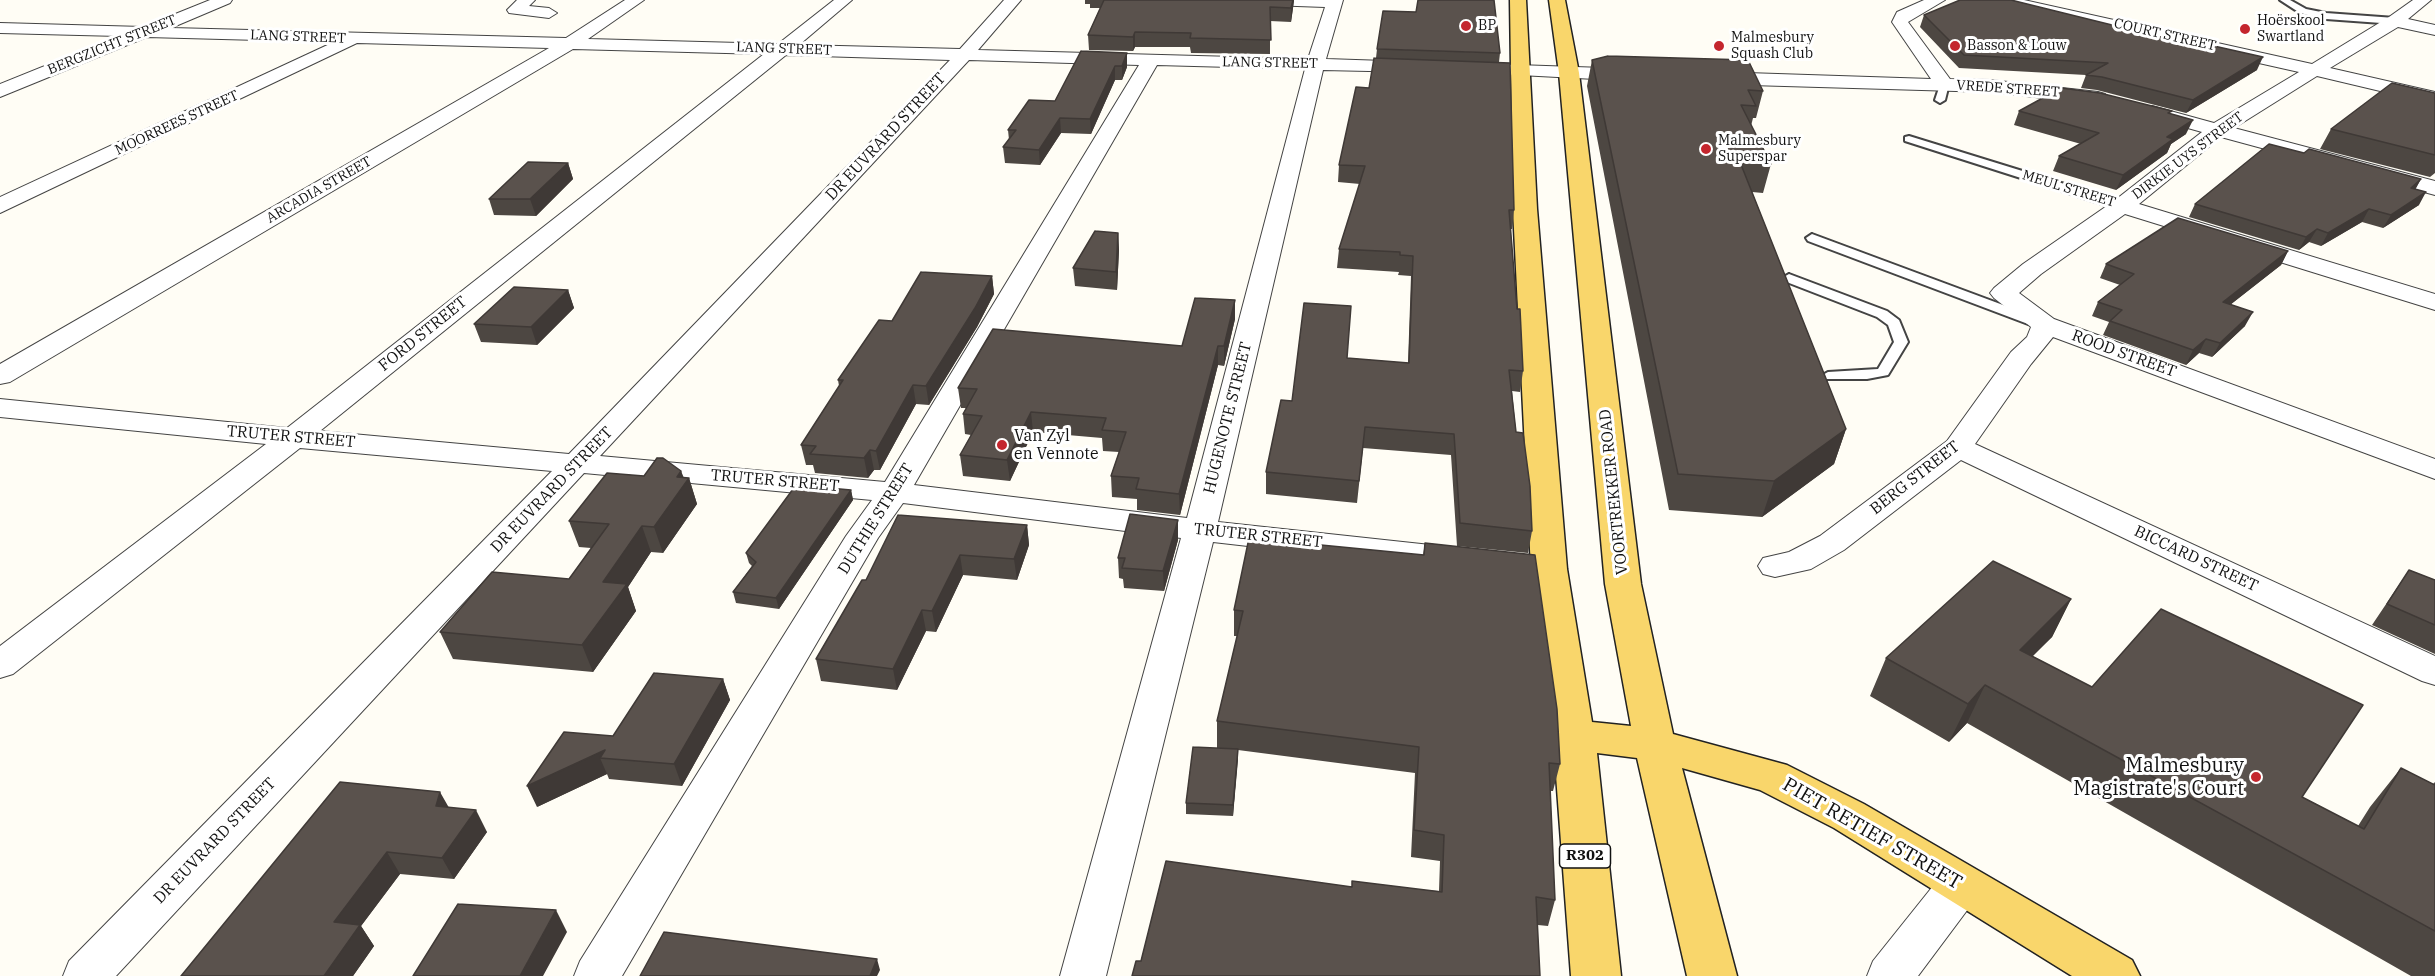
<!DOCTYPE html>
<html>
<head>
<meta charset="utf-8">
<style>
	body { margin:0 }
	canvas { display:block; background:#fffdf5 }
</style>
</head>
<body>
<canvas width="2435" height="976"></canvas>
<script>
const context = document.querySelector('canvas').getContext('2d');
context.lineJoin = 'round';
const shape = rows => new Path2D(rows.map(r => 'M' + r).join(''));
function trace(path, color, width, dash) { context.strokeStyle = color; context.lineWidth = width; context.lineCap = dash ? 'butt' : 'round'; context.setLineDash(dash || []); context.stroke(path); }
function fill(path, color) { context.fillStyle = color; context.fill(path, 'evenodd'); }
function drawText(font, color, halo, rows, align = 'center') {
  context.font = font + ' "IBM Plex Serif",serif'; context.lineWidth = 6; context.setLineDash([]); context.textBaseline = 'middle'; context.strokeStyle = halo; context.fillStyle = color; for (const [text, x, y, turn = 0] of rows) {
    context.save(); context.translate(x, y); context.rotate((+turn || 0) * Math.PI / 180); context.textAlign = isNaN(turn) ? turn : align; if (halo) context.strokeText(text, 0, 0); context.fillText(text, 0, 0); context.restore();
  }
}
const lane = shape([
	[2280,0,2290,0,2306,9,2326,13,2395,18,2399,21,2395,24,2326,19,2300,13,2280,0],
	[1941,82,1949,84,1945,100,1940,103,1935,100,1941,82],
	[1909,136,2126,203,2128,206,2126,209,2118,209,1905,141,1905,137,1909,136],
	[1812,234,2038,318,2040,321,2038,324,2028,324,1808,241,1806,238,1812,234],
	[1789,274,1887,311,1899,320,1908,342,1888,375,1867,379,1823,379,1821,376,1828,372,1878,369,1894,342,1888,325,1877,317,1784,281,1782,278,1789,274]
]);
const street = shape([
	[210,0,232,0,230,3,171,28,566,38,625,0,644,0,588,39,778,44,834,0,852,0,799,45,960,49,1004,0,1021,0,978,50,1308,59,1325,7,1269,5,1261,0,1343,0,1326,59,1415,62,1421,63,1424,67,1421,71,1415,72,1323,70,1218,522,1449,547,1461,550,1466,558,1461,566,1449,569,1213,542,1106,976,1060,976,1181,538,903,503,878,538,622,976,574,976,580,961,846,536,872,500,584,473,116,976,63,976,69,961,552,471,300,448,13,674,0,678,0,646,266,444,0,417,0,399,287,428,764,54,573,49,10,382,0,384,0,364,549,48,357,43,0,213,0,197,334,42,147,37,0,97,0,84,119,36,0,33,0,23,143,27,210,0],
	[786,55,950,60,569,454,320,431,786,55],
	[969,60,1139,65,885,482,600,456,969,60],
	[1157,65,1305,69,1187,518,914,485,1157,65],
	[517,0,535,0,529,6,549,8,557,13,549,18,509,13,507,10,517,0],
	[1924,0,1945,0,1908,22,1950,79,1990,80,2098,92,2105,94,2108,98,2105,102,2098,104,1990,92,1716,84,1709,82,1707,78,1709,74,1716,72,1931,79,1892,22,1897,12,1924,0],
	[1992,0,2024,0,2312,64,2389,17,2413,0,2431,0,2408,19,2435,25,2435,35,2398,27,2330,68,2435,92,2435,104,2317,76,2234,128,2435,181,2435,195,2221,137,2139,204,2435,294,2435,310,2125,214,2041,274,2019,293,2054,319,2435,459,2435,479,2053,337,2031,364,1975,444,2435,656,2435,685,2422,681,1961,460,1844,550,1811,569,1775,577,1763,574,1758,566,1763,558,1789,552,1820,536,1947,441,2011,352,2027,337,2031,327,1994,298,1990,293,1994,288,2023,264,2114,201,2202,132,2145,116,2142,112,2145,108,2152,106,2214,123,2299,72,2000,5,1992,0],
	[1488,64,1633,69,1640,71,1642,75,1640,79,1633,81,1482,73,1479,69,1482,65,1488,64],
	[1961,866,1977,871,1983,884,1977,897,1918,976,1867,976,1873,961,1945,871,1961,866]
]);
const primary = shape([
	[1510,0,1526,0,1537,209,1567,569,1592,722,1631,726,1605,584,1559,73,1549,0,1565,0,1579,73,1641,584,1673,734,1787,765,1864,804,2132,960,2140,976,2072,976,1834,828,1760,790,1682,768,1737,976,1687,976,1637,758,1597,753,1621,976,1571,976,1553,735,1531,569,1513,209,1510,0]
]);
const wall = shape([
	[1070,0,1294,0,1293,8,1291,22,1270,21,1270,54,1191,53,1190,47,1135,47,1133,51,1089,50,1088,35,1100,8,1090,8,1090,4,1085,4,1085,0],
	[1924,15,2257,70,2186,113,2097,90,2081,88,2086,75,1959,68,1920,27],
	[1377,49,1500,53,1499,62,1514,210,1512,229,1510,229,1517,309,1523,371,1520,392,1512,391,1516,432,1532,531,1528,553,1457,546,1451,455,1363,448,1357,503,1266,494,1266,472,1292,401,1347,358,1408,363,1411,276,1398,275,1399,272,1337,268,1339,249,1360,184,1338,182,1339,165,1369,88,1376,58],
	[1081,51,1127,67,1122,80,1115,80,1091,134,1061,133,1040,165,1005,163,1003,147,1009,140,1008,130,1055,101],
	[1592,60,1763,91,1756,118,1753,118,1751,126,1771,164,1763,193,1752,192,1846,429,1834,464,1762,517,1669,510,1587,86],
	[2435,93,2435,173,2430,177,2320,149,2331,129],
	[2019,111,2171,114,2186,134,2171,144,2167,153,2116,190,2053,171,2059,156,2081,144,2014,125],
	[2304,153,2421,179,2415,189,2419,205,2383,228,2362,222,2321,246,2309,242,2299,250,2189,217,2195,204],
	[568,163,573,179,536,216,494,215,489,199],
	[1118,233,1119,250,1117,290,1075,286,1073,268],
	[2288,251,2281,265,2231,304,2245,326,2212,357,2199,353,2186,365,2103,335,2109,322,2092,316,2098,302,2120,285,2100,278,2106,264],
	[992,276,994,294,977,327,929,405,916,404,880,470,874,470,868,478,815,473,813,465,806,465,801,445,839,386,838,380,892,321],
	[568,290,574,308,537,345,481,342,474,324],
	[1235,300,1235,319,1224,366,1218,365,1180,515,1137,510,1137,499,1112,497,1111,476,1119,452,1103,451,1102,438,1033,432,1010,481,963,476,960,455,971,435,965,434,963,414,966,408,961,408,958,388,1182,346],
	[681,471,684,478,689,478,697,504,663,553,651,552,628,587,636,611,593,672,453,659,440,632,569,579,591,548,579,547,569,521,644,476],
	[851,490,853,500,779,609,736,603,733,592,752,566,749,563,746,553],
	[1178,520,1178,540,1164,591,1124,588,1123,579,1119,578,1118,558],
	[1027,525,1029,545,1017,580,963,575,936,632,926,631,897,690,821,681,816,659,866,580],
	[1425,543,1560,764,1553,791,1550,791,1555,900,1548,926,1538,925,1141,961,1352,887,1439,891,1440,861,1411,857,1415,773,1238,750,1233,816,1186,814,1186,803,1226,749,1217,748,1217,721,1237,636,1234,636,1234,610,1423,555],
	[2409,570,2435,580,2435,654,2372,625],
	[2071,599,2052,637,2032,656,2358,826,2370,807,2401,768,2433,784,2435,782,2435,976,2411,976,1967,723,1949,742,1870,696,1886,658],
	[723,679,730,700,682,786,609,779,607,774,537,807,613,736],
	[449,808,487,832,454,879,400,874,361,926,374,946,353,976,181,976]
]);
const shadedWall = shape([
	[1293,0,1294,0,1293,8,1291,22,1291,8],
	[1135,32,1135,47,1133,51,1133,37],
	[1127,53,1127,67,1122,80,1122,66],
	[2263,57,2257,70,2186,113,2193,100],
	[1115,66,1115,80,1091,134,1090,119],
	[1060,118,1061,133,1040,165,1039,150],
	[2193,120,2186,134,2171,144,2167,153,2116,190,2123,175,2167,137],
	[568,163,573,179,536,216,530,199],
	[2421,179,2414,192,2411,188],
	[2426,192,2419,205,2383,228,2391,215],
	[2369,209,2362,222,2321,246,2328,233],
	[2317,229,2309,242,2299,250,2306,237],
	[1118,233,1119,250,1117,290,1116,272],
	[2288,251,2281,265,2216,316,2223,302],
	[992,276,994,294,977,327,929,405,926,386],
	[568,290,574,308,537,345,531,327],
	[1235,300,1235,319,1224,366,1224,346],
	[2253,312,2245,326,2212,357,2220,343],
	[2206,339,2199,353,2186,365,2193,350],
	[1218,346,1218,365,1180,515,1179,494],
	[913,385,916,404,880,470,876,451],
	[1031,412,1033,432,1010,481,1007,460],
	[1846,429,1834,464,1762,517,1774,481],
	[870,450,874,470,868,478,864,458],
	[681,471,685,484,689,478,697,504,663,553,654,527,677,477],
	[851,490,853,500,779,609,776,598],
	[1178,520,1178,540,1164,591,1163,571],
	[1027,525,1029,545,1017,580,1014,559],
	[642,526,651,552,628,587,636,611,593,672,582,645,603,582],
	[960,555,963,575,936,632,932,611],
	[2071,599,2052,637,2001,688,2020,650],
	[922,610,926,631,897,690,893,669],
	[723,679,730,700,682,786,674,764],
	[1985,685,1967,723,1949,742,1968,704],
	[1238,749,1238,760,1233,816,1233,805],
	[605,750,600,758,607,774,537,807,527,786],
	[440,792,452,813,436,806],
	[476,810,487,832,454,879,442,858],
	[387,852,400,874,361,926,374,946,353,976,324,976,334,922],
	[556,910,567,932,543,976,520,976],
	[877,959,880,970,877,976,870,976]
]);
const building = shape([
	[1104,0,1293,0,1291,8,1270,7,1271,40,1190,38,1191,33,1135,32,1133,37,1088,35,1104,0],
	[1418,0,1494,0,1500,53,1377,49,1383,11,1416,12,1418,0],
	[1960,0,2011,0,2209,49,2214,46,2263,57,2193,100,2102,77,2086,75,2108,63,1964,55,1924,15,1960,0],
	[1081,51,1127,53,1122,66,1115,66,1090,119,1060,118,1039,150,1003,147,1016,130,1008,130,1029,100,1055,101,1081,51],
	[1608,56,1748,60,1763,91,1748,90,1756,106,1741,105,1771,164,1740,162,1846,429,1774,481,1678,474,1592,60,1608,56],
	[1374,58,1510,63,1514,210,1509,210,1517,309,1520,309,1523,371,1509,370,1516,432,1523,433,1530,486,1532,531,1460,523,1454,434,1365,427,1359,481,1266,472,1281,400,1292,401,1304,303,1351,306,1347,358,1409,363,1413,256,1400,255,1400,252,1339,249,1365,166,1339,165,1356,87,1369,88,1374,58],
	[2392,83,2435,93,2435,155,2331,129,2392,83],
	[2061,88,2100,93,2172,111,2168,113,2193,120,2167,137,2173,139,2123,175,2059,156,2099,133,2019,111,2061,88],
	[2269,144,2304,153,2309,149,2421,179,2411,188,2426,192,2391,215,2369,209,2328,233,2317,229,2306,237,2195,204,2269,144],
	[528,162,568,163,530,199,489,199,528,162],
	[2178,218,2288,251,2223,302,2253,312,2220,343,2206,339,2193,350,2110,321,2122,310,2098,302,2134,274,2106,264,2178,218],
	[1095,231,1118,233,1116,272,1073,268,1095,231],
	[921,272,992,276,975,308,926,386,913,385,876,451,870,450,864,458,810,454,816,446,801,445,843,380,838,380,879,320,892,321,921,272],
	[514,287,568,290,531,327,474,324,514,287],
	[1195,298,1235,300,1224,346,1218,346,1179,494,1136,489,1139,478,1111,476,1126,432,1102,430,1106,418,1031,412,1007,460,960,455,982,416,963,414,977,389,958,388,993,329,1182,346,1195,298],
	[657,458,663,458,681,471,677,477,689,478,654,527,642,526,603,582,627,584,582,645,440,632,492,572,569,579,609,524,569,521,607,473,644,476,657,458],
	[796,485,851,490,776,598,733,592,756,562,746,553,796,485],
	[1130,514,1178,520,1163,571,1122,568,1125,558,1118,558,1130,514],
	[898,515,1027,525,1014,559,960,555,932,611,922,610,893,669,816,659,862,580,866,580,898,515],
	[1249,538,1424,555,1425,543,1535,555,1557,709,1560,764,1549,763,1555,900,1536,897,1540,976,1132,976,1136,961,1141,961,1166,861,1352,887,1352,881,1442,892,1444,835,1414,830,1419,747,1217,721,1243,611,1234,610,1249,538],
	[1993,561,2071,599,2020,650,2092,687,2161,609,2363,705,2302,797,2364,829,2401,768,2435,785,2435,931,1985,685,1968,704,1886,658,1993,561],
	[2409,570,2435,580,2435,625,2387,604,2409,570],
	[654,673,723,679,674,764,600,758,605,750,527,786,564,732,613,736,654,673],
	[1193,747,1238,749,1233,805,1186,803,1193,747],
	[340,782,440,792,436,806,476,810,442,858,387,852,334,922,360,925,324,976,181,976,340,782],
	[458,904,556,910,520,976,413,976,458,904],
	[664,932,877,959,870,976,640,976,664,932]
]);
const markers = [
	[1466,26,6,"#c4262e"],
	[2245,29,6,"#c4262e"],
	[1719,46,6,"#c4262e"],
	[1955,46,6,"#c4262e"],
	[1706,149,6,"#c4262e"],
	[1002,445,6,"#c4262e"],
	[2256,777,6,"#c4262e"]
];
const farPoinames = [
	["Hoërskool",2257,21],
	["Swartland",2257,37],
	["BP",1478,26],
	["Malmesbury",1731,38],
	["Squash Club",1731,54],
	["Basson & Louw",1967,46],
	["Malmesbury",1718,141],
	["Superspar",1718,157]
];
const farStreetnames = [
	["COURT STREET",2165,35,13],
	["LANG STREET",298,37,2],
	["BERGZICHT STREET",112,45,-22],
	["LANG STREET",784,49,2],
	["LANG STREET",1270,63,1],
	["VREDE STREET",2008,89,4],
	["MOORREES STREET",177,123,-25],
	["DIRKIE UYS STREET",2188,156,-37],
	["MEUL STREET",2069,189,17],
	["ARCADIA STREET",319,190,-30]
];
const shields = [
	[1585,856,51]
];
const shieldNames = [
	["R302",1585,856]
];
const streetNames = [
	["DR EUVRARD STREET",886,137,-47],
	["FORD STREET",423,334,-39],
	["ROOD STREET",2124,354,20],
	["HUGENOTE STREET",1228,418,-76],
	["TRUTER STREET",291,437,5],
	["BERG STREET",1915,478,-38],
	["TRUTER STREET",775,481,5],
	["DR EUVRARD STREET",552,490,-46],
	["VOORTREKKER ROAD",1614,492,-96],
	["DUTHIE STREET",876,519,-58],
	["TRUTER STREET",1258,536,6],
	["BICCARD STREET",2196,559,25],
	["DR EUVRARD STREET",215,841,-46]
];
const poiNames = [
	["Van Zyl",1014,436],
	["en Vennote",1014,454]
];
const nearPoinames = [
	["Malmesbury",2244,766],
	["Magistrate's Court",2244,789]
];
const nearStreetnames = [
	["PIET RETIEF STREET",1872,834,30]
];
trace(lane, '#444', 4);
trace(street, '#444', 2);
trace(primary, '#222', 3);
fill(lane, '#fff');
fill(street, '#fff');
fill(primary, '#f9d66b');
fill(wall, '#4d4742');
fill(shadedWall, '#3f3936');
fill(building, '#5a524d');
trace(building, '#3f3936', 1.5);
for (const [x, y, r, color] of markers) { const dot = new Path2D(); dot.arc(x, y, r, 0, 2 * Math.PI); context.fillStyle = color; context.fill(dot); trace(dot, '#fff', 2); }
drawText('14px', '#111', '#fff', farPoinames, 'left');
drawText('14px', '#111', '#fff', farStreetnames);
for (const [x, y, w] of shields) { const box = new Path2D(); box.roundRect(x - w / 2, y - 12, w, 24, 4.5); context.fillStyle = '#fff'; context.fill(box); trace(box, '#111', 1.5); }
drawText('bold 15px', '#111', null, shieldNames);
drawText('16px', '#111', '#fff', streetNames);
drawText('16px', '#111', '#fff', poiNames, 'left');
drawText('20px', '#111', '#fff', nearPoinames, 'right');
drawText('20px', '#111', '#fff', nearStreetnames);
</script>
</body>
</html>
